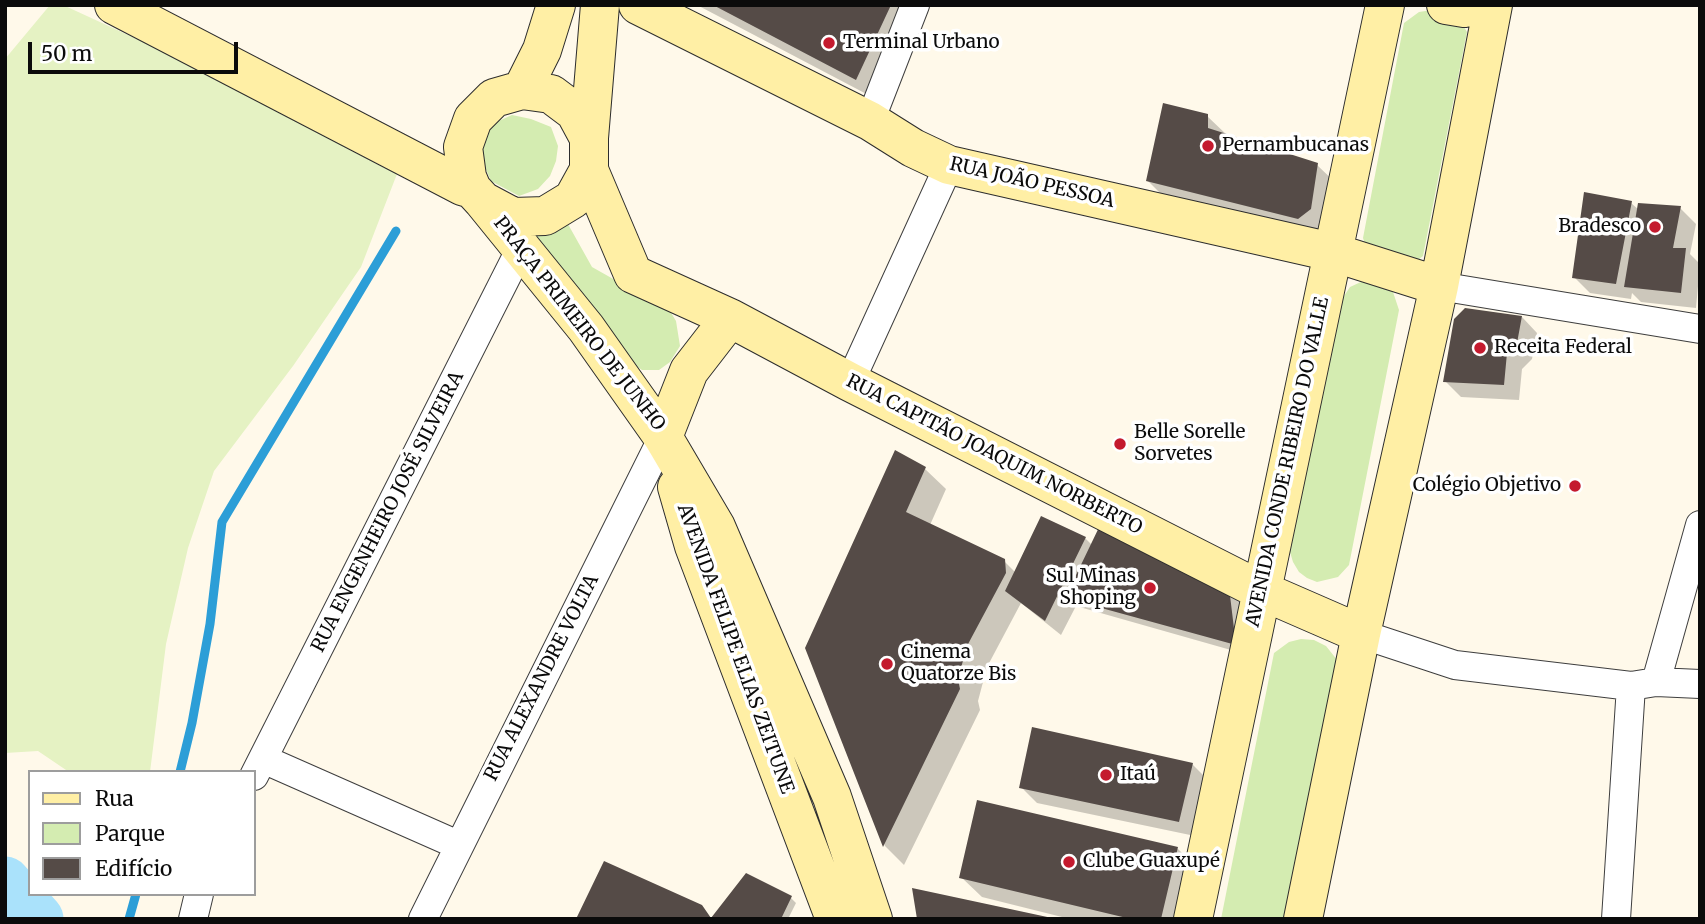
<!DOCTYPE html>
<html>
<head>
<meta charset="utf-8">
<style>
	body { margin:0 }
	#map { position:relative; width:1705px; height:924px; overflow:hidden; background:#fff9ea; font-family:Merriweather,serif }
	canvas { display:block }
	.frame { position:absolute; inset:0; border:7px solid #0b0b0b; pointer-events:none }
	.legend { position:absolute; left:28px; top:770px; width:228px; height:126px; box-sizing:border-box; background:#fff; border:2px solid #9d9d9d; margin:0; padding:9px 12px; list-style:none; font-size:21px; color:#0b0b0b }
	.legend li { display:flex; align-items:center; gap:14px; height:35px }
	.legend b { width:35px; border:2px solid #9d9d9d }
	.scale { position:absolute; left:28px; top:42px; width:210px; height:32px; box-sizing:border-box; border:4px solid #0b0b0b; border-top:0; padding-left:9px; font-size:21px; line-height:24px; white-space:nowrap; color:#0b0b0b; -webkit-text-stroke:5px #fff; paint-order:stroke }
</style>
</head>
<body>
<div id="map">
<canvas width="1705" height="924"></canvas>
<div class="frame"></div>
<ul class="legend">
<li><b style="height:9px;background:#ffefa5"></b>Rua</li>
<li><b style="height:19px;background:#d4ecb1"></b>Parque</li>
<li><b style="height:19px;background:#554b47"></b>Edifício</li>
</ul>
<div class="scale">50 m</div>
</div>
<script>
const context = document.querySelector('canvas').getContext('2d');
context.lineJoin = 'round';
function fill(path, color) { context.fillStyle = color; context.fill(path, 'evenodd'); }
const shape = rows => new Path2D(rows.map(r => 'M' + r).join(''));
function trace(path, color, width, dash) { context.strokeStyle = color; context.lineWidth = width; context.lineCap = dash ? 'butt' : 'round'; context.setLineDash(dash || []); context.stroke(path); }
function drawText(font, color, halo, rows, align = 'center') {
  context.font = font + ' Merriweather,serif'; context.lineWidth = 7; context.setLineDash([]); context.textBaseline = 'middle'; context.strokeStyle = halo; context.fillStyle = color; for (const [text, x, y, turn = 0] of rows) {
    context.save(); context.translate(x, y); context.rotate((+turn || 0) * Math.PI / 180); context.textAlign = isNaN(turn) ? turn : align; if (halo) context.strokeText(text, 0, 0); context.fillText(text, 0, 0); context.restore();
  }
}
const green = shape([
	[1432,10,1464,27,1467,32,1423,256,1418,260,1365,244,1363,238,1404,23,1419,12],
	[512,115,531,119,551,127,558,146,556,161,550,176,538,189,519,196,491,181,481,158,484,141,492,124],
	[564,217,592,267,670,311,676,321,680,346,670,362,659,370,642,370,629,361,514,227],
	[1363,281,1393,292,1399,310,1349,565,1338,577,1317,582,1307,578,1299,572,1293,562,1290,552,1342,299,1350,287],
	[1301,639,1314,640,1326,646,1338,661,1290,919,1221,919,1274,653,1289,642]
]);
const pitch = shape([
	[50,5,63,5,402,161,361,267,293,366,214,471,188,548,166,644,150,772,69,772,38,751,5,753,5,59]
]);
const shadow = shape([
	[697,5,921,5,876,99],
	[1207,116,1228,136,1317,165,1338,185,1319,239,1168,201,1148,181],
	[1631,203,1639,210,1680,208,1696,224,1690,254,1700,264,1696,308,1641,302,1632,293,1631,299,1590,293,1574,277],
	[1522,317,1537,333,1532,359,1522,369,1519,400,1461,397,1445,381],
	[925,469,946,489,930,525,1004,561,1016,573,1042,518,1085,538,1092,545,1238,592,1245,654,1076,606,1061,635,1021,603,987,667,978,701,980,710,904,865,885,846,807,648],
	[1192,764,1208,780,1195,836,1037,803,1021,787],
	[1178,849,1198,869,1186,919,1070,919,982,897,961,877],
	[746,876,791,898,796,903,788,919,713,919]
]);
const stream = shape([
	[180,772,192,723,210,624,222,522,396,231],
	[129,919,136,894]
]);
const river = shape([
	[5,882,38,919]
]);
const building = shape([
	[713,5,891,5,856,80],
	[1163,103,1208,114,1208,128,1318,163,1311,209,1298,219,1146,181],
	[1584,192,1632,201,1616,284,1572,278],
	[1638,203,1681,206,1673,248,1686,248,1681,293,1624,287],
	[1465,308,1522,316,1517,343,1507,353,1504,385,1443,382,1454,319],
	[895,450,926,467,906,512,1005,559,1006,573,967,646,958,679,960,689,883,847,805,648],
	[1041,516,1086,537,1045,621,1005,591],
	[1104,517,1228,579,1236,645,1065,598],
	[1032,727,1193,763,1179,822,1019,788],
	[977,800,1178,847,1161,919,1131,919,959,878],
	[604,861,702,905,711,918,746,873,792,896,781,919,576,919],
	[912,888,1052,918,1052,919,917,919]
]);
const street = shape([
	[870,121,915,5],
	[1439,286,1700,329],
	[850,382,949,165],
	[1361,634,1455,665,1631,686,1656,682,1700,684],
	[1656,682,1700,525],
	[263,759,458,845],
	[254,776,521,248],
	[193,919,199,894],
	[423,919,663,437],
	[1616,919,1631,686]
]);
const secondary = shape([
	[114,5,462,186,472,189,483,201,586,328,663,437,716,527,832,797,873,919],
	[638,5,870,121,913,148,949,165,1332,252,1439,286],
	[1446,5,1464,8,1476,5],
	[522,90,542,50,556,5],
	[589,170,633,274,730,318,850,382,1260,590,1361,634],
	[472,189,467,177,463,147,473,119,494,98,522,90,551,94,575,112,589,138],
	[483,201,513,217,545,216,573,199,589,170,589,138,600,5],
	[663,437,689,371,730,318],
	[677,487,694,546,835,919],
	[1193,919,1385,5],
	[1303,919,1361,634,1439,286,1493,5]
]);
const markers = [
	[829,43,7,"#c41a2e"],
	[1208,146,7,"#c41a2e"],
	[1655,227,7,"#c41a2e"],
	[1480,348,7,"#c41a2e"],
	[1120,444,7,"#c41a2e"],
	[1575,486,7,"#c41a2e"],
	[1150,588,7,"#c41a2e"],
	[887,664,7,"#c41a2e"],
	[1106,775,7,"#c41a2e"],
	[1069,862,7,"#c41a2e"]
];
const poiNames = [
	["Terminal Urbano",843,43],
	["Pernambucanas",1222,146],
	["Bradesco",1641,227,"right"],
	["Receita Federal",1494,348],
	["Belle Sorelle",1134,433],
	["Sorvetes",1134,455],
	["Colégio Objetivo",1561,486,"right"],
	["Sul Minas",1136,577,"right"],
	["Shoping",1136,599,"right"],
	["Cinema",901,653],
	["Quatorze Bis",901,675],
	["Itaú",1120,775],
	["Clube Guaxupé",1083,862]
];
const streetNames = [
	["RUA JOÃO PESSOA",1032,183,13],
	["PRAÇA PRIMEIRO DE JUNHO",579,324,52],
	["RUA CAPITÃO JOAQUIM NORBERTO",994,455,27],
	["AVENIDA CONDE RIBEIRO DO VALLE",1288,462,-78],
	["RUA ENGENHEIRO JOSÉ SILVEIRA",388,512,-63],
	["AVENIDA FELIPE ELIAS ZEITUNE",735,649,70],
	["RUA ALEXANDRE VOLTA",542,678,-63]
];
fill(green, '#d4ecb1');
fill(pitch, '#e5f2c3');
fill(shadow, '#0003');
trace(stream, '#2c9ed7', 9);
trace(river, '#aae2fb', 51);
fill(building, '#554b47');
trace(street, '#3e3e3e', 30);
trace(secondary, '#2d2d2d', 40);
trace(street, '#fff', 28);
trace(secondary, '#ffefa5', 38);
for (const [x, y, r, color] of markers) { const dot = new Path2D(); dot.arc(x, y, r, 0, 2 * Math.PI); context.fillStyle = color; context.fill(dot); trace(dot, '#fff', 2.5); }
drawText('19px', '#0b0b0b', '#fff', poiNames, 'left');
drawText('19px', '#0b0b0b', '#fff', streetNames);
</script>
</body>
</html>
